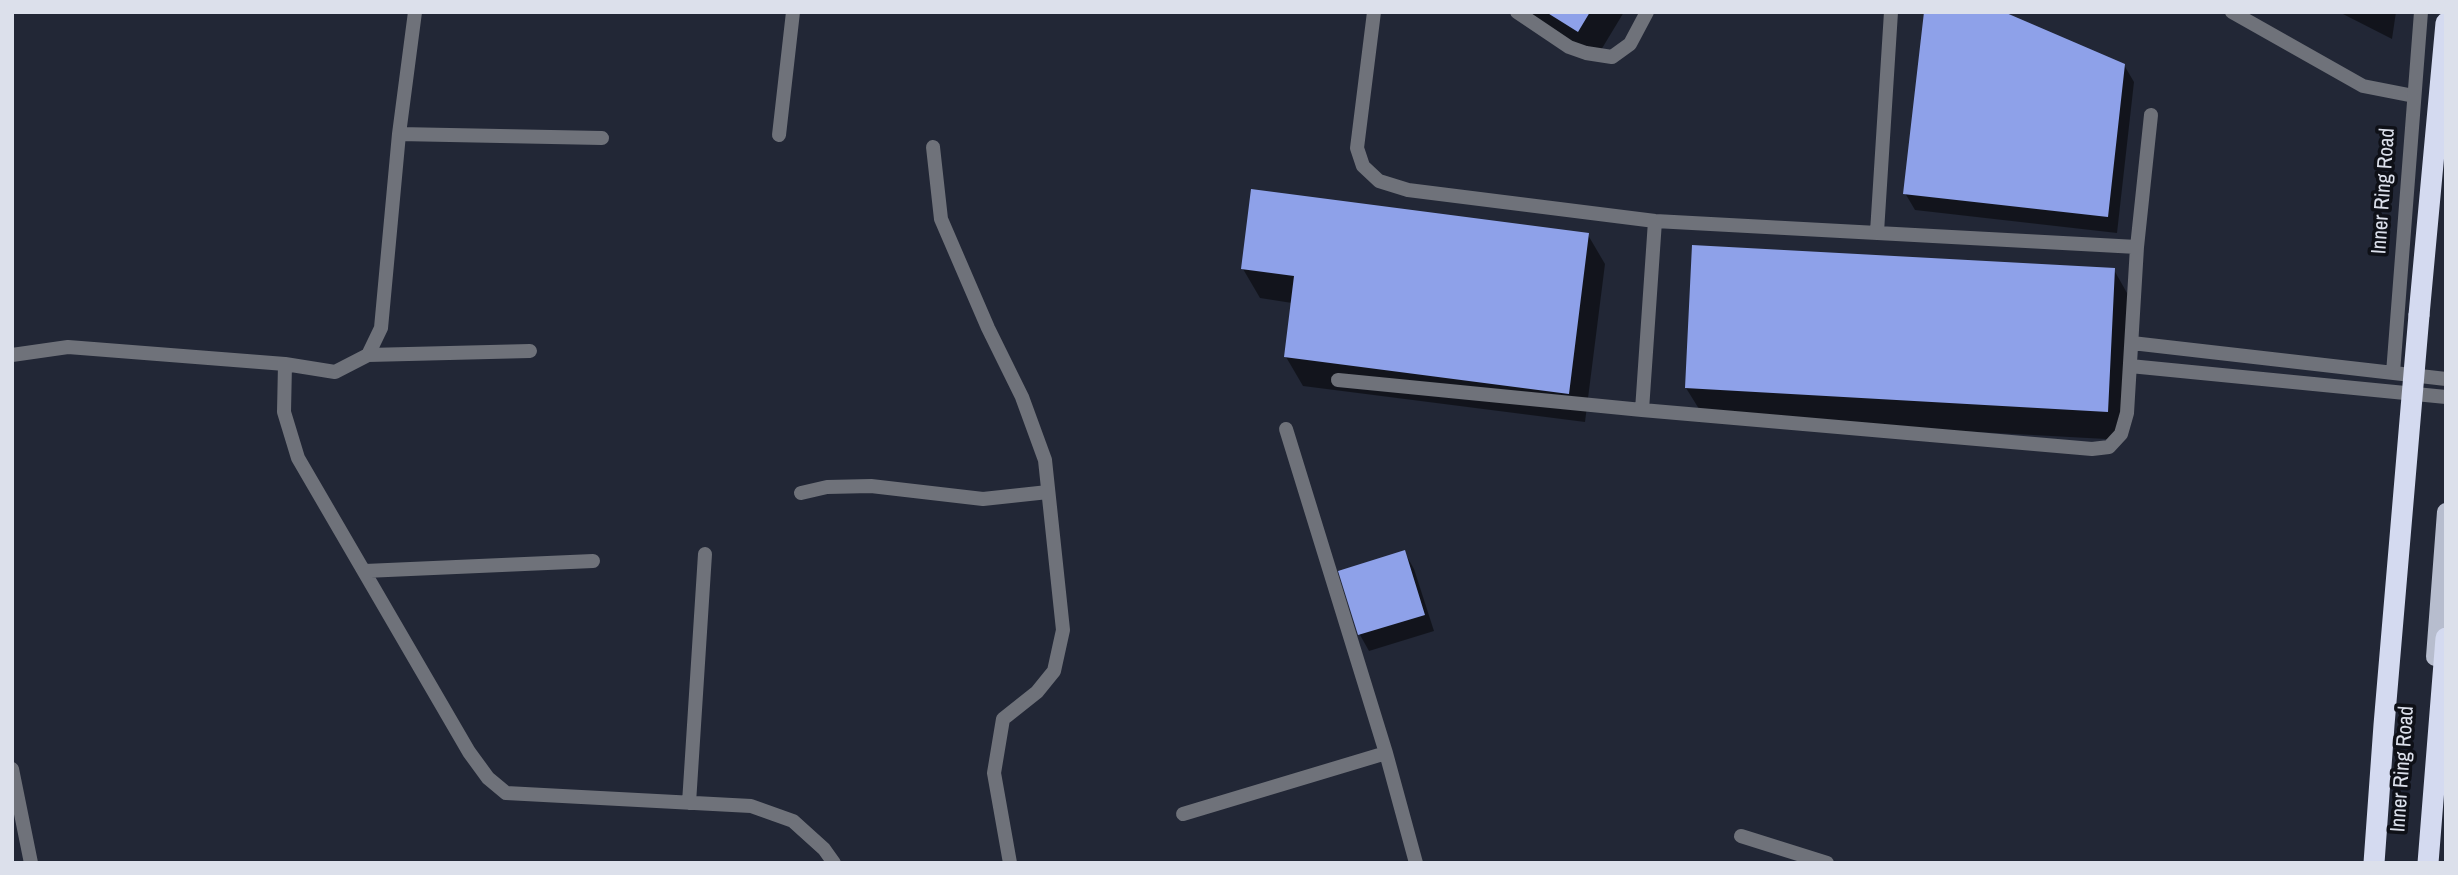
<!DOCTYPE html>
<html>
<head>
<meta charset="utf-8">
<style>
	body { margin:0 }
	#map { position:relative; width:2458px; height:875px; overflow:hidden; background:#222736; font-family:"Archivo Narrow",sans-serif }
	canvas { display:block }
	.frame { position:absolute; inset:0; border:14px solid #dce0eb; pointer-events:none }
</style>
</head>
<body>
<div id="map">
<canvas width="2458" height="875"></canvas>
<div class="frame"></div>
</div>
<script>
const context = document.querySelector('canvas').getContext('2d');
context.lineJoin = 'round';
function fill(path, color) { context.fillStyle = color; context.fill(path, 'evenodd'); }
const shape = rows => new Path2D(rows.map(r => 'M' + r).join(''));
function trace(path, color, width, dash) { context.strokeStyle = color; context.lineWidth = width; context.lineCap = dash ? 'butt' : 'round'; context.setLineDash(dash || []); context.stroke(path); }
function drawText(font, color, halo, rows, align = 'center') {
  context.font = font + ' "Archivo Narrow",sans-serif'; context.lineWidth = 7; context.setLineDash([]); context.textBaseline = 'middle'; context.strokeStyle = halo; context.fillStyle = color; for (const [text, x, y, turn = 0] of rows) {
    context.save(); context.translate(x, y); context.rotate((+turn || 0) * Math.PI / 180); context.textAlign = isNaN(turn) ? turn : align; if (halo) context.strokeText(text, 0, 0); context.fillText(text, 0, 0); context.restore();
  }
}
const shadow = shape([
	[1519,12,1624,12,1595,60],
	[2339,12,2396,12,2392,39],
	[2124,65,2134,82,2117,233,1915,210,1905,193],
	[1588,235,1605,264,1585,422,1303,386,1286,357,1292,303,1260,298,1243,269],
	[2114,270,2131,300,2124,440,1704,417,1686,388],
	[1405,553,1414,569,1434,631,1369,651,1360,635,1340,572]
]);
const building = shape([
	[1546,12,1590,12,1578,32],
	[1924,12,2004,12,2125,64,2108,217,1903,194],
	[1251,189,1589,233,1569,394,1284,357,1294,276,1241,269],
	[1692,245,2115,268,2108,412,1685,388],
	[1405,550,1425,615,1358,635,1338,571]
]);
const lane = shape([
	[2232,12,2363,86,2414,96],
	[1741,836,1827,863]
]);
const street = shape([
	[1374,12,1357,148,1363,166,1379,181,1408,190,1655,221,2137,247],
	[1517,12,1569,47,1586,53,1612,57,1630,44,1647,12],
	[399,134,602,138],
	[779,135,793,12],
	[933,147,941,219,988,328,1022,397,1045,460,1063,630,1054,671,1037,692,1003,719,994,773,1010,863],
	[1877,232,1891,12],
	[2132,343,2446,379],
	[12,355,68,347,285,364,335,372,368,355,381,328,399,134,415,12],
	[368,355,530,351],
	[285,364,284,412,298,458,469,752,488,778,506,793,751,806,793,821,824,849,834,863],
	[2130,366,2446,397],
	[2393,373,2421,12],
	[1338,380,1642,410,2092,449,2109,447,2121,434,2127,413,2137,247,2151,115],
	[1642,410,1655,221],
	[1286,429,1386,753,1416,863],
	[801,493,827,487,871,486,983,499,1048,492],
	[365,571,593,561],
	[12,769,31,863],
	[689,803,705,554],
	[1183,814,1386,753]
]);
const primary = shape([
	[2435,657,2446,512]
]);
const highway = shape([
	[2419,315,2446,23],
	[2428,863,2446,638]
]);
const highwayBridge = shape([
	[2374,863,2384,725,2419,315]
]);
const streetNames = [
	["Inner Ring Road",2384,191,-86],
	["Inner Ring Road",2403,769,-86]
];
fill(shadow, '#0007');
fill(building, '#8ea1e9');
trace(lane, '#6f727a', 14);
trace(street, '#6f727a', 14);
trace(primary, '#b7bdce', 18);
trace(highway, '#d4daf0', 21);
trace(highwayBridge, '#d4daf0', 21);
drawText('21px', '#dce0eb', '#0e1017', streetNames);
</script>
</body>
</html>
